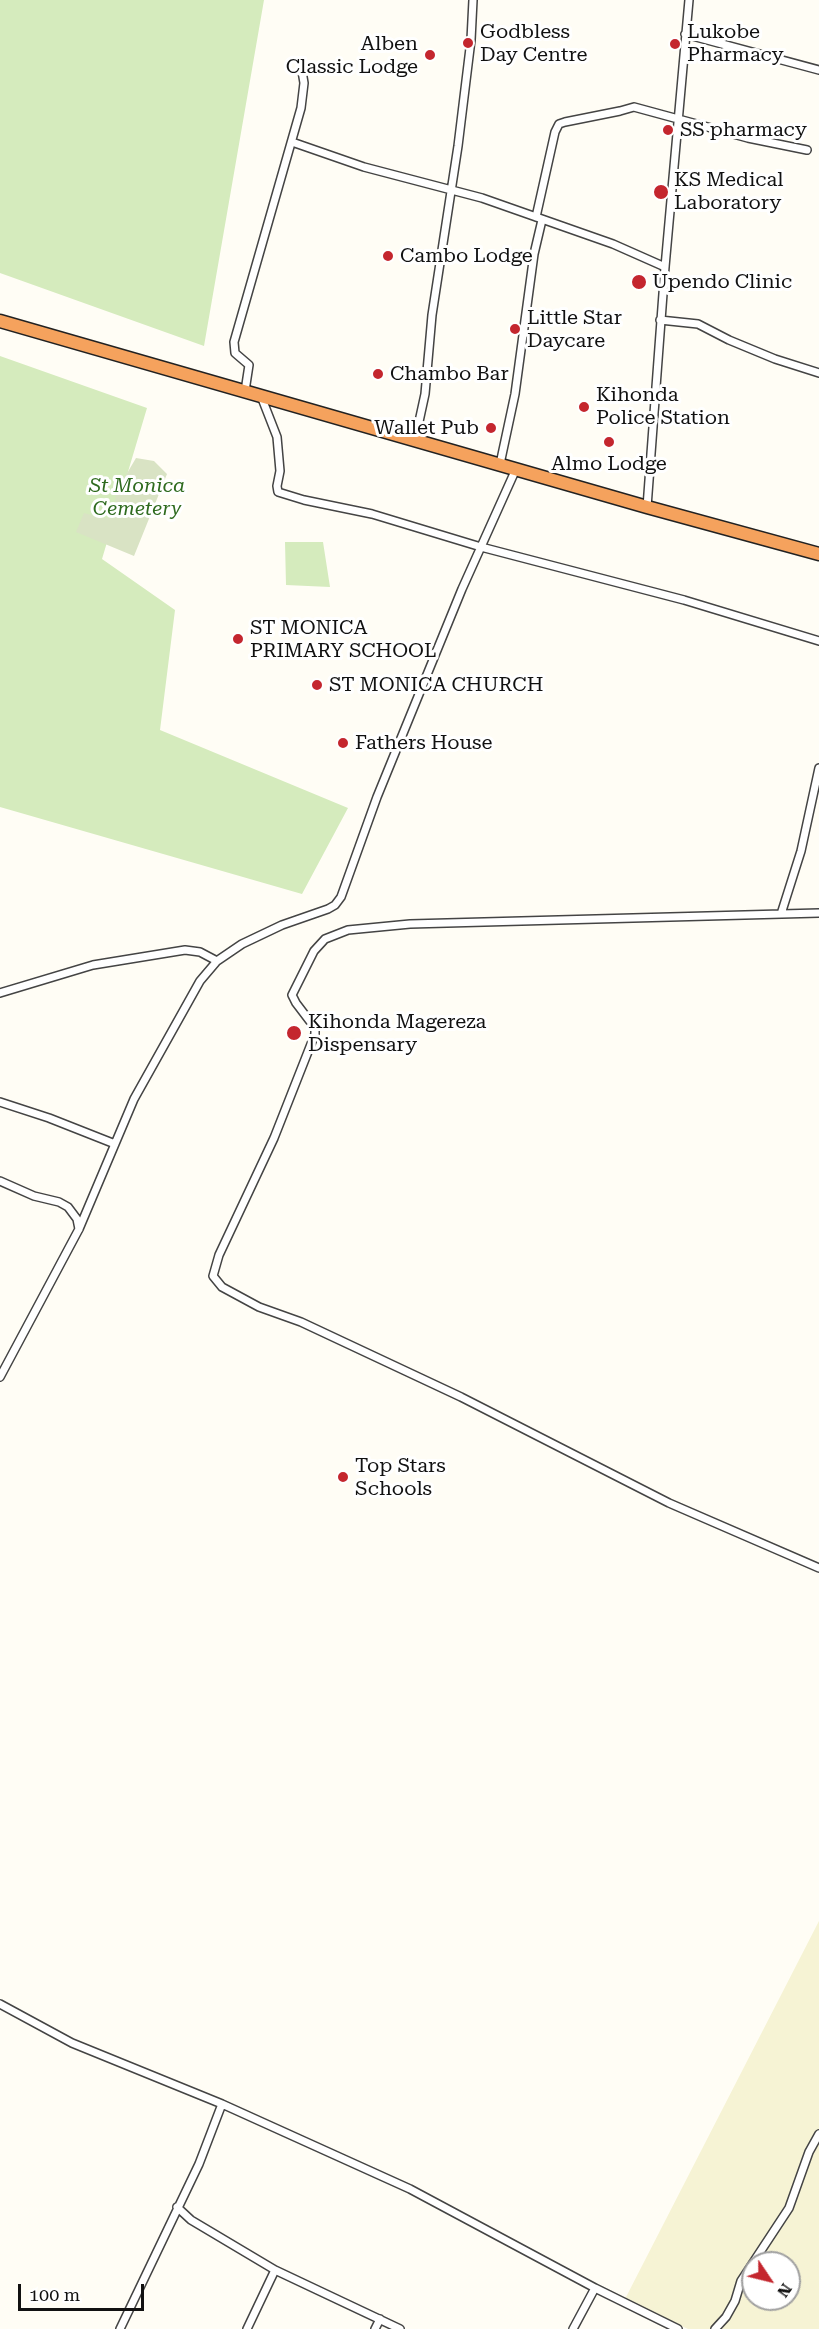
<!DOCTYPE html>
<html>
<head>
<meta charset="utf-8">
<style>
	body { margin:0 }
	#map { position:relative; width:819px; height:2329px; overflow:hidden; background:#fffdf5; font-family:"Roboto Serif",serif }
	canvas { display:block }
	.north { position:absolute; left:741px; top:2251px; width:60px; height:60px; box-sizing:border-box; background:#fff; border:2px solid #a0a0a0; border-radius:50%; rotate:125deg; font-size:16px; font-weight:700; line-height:24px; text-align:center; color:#111 }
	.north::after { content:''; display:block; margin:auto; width:21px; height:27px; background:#c4262e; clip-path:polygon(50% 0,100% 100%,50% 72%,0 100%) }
	.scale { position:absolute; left:18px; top:2284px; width:126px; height:27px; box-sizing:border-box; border:3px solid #111; border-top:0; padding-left:8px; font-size:18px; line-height:21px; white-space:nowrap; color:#111; -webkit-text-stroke:4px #fff; paint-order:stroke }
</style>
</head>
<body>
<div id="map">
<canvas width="819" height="2329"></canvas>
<div class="north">N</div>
<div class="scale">100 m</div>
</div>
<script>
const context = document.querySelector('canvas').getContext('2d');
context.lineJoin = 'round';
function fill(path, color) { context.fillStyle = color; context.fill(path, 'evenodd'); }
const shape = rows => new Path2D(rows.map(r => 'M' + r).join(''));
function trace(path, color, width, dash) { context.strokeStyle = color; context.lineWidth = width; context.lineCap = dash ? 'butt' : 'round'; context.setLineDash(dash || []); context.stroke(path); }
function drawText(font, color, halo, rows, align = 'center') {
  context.font = font + ' "Roboto Serif",serif'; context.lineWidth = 6; context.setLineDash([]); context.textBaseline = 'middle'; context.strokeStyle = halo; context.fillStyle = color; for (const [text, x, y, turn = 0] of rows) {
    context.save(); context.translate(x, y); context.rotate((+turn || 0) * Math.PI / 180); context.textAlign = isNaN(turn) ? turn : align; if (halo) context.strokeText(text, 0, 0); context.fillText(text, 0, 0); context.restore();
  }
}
const farmland = shape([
	[819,1921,819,2329,688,2329,625,2299],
	[753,2263,789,2263,789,2299,753,2299]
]);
const green = shape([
	[0,0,264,0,204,346,0,273],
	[0,356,147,408,102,559,175,610,160,730,348,808,302,894,0,807],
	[285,542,323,542,330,587,286,585]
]);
const cemetery = shape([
	[136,458,154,461,167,474,134,556,76,532,84,513,102,518,114,518,116,492]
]);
const street = shape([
	[685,34,819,70],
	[292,142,364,167,482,198,613,244,665,267],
	[536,217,555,132,559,124,565,122,620,111,634,107,748,138,807,150],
	[660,320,698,324,729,340,775,359,819,373],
	[245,391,249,365,235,353,234,342,301,108,304,83,302,71],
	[261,396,277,437,280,471,277,486,278,492,304,500,372,514,481,547,684,600,819,641],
	[415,440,425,394,432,315,458,146,471,40,473,0],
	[500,464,515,394,534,254,542,220],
	[647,507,665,267,689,0],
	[819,913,410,924,348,930,325,939,314,951,292,995,296,1003,315,1028,315,1034,274,1138,219,1255,213,1276,222,1287,259,1307,301,1322,461,1397,669,1503,819,1568],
	[781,914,801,851,819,768],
	[0,993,93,965,185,950,200,952,217,961],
	[0,1102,49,1118,115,1144],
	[0,1181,34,1196,59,1202,68,1207,77,1219,79,1229],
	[0,1377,79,1229,134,1099,200,981,217,961,242,944,282,925,328,909,335,905,341,897,377,797,406,726,462,589,516,469],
	[0,2004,72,2043,222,2104,410,2189,595,2288,678,2329],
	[177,2207,191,2220,275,2270,400,2329],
	[120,2329,199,2164,222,2104],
	[247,2329,275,2270],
	[375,2329,380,2319],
	[573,2329,595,2288],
	[715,2329,726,2317,735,2301,741,2281,789,2208,809,2152,819,2134]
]);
const highway = shape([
	[0,321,647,507,819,554]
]);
const markers = [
	[468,43,6,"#c4262e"],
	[675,44,6,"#c4262e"],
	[430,55,6,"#c4262e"],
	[668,130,6,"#c4262e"],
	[661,192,8,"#c4262e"],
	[388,256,6,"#c4262e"],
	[639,282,8,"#c4262e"],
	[515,329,6,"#c4262e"],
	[378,374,6,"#c4262e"],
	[584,407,6,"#c4262e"],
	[491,428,6,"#c4262e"],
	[609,442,6,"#c4262e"],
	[238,639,6,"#c4262e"],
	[317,685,6,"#c4262e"],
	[343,743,6,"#c4262e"],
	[294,1033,8,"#c4262e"],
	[343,1477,6,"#c4262e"]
];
const poiNames = [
	["Godbless",480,32],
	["Day Centre",480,55],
	["Lukobe",687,32],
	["Pharmacy",687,55],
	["Alben",418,44,"right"],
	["Classic Lodge",418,67,"right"],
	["SS pharmacy",680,130],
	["KS Medical",674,180],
	["Laboratory",674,203],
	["Cambo Lodge",400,256],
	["Upendo Clinic",652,282],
	["Little Star",527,318],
	["Daycare",527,341],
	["Chambo Bar",390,374],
	["Kihonda",596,395],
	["Police Station",596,418],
	["Wallet Pub",479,428,"right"],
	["Almo Lodge",609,464,"center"],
	["ST MONICA",250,628],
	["PRIMARY SCHOOL",250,651],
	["ST MONICA CHURCH",329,685],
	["Fathers House",355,743],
	["Kihonda Magereza",308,1022],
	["Dispensary",308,1045],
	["Top Stars",355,1466],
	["Schools",355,1489]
];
const parkNames = [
	["St Monica",137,486],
	["Cemetery",137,509]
];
fill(farmland, '#f6f3d4');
fill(green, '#d5ebbd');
fill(cemetery, '#d9e3c4');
trace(street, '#444', 10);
trace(highway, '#222', 15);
trace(street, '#fff', 7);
trace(highway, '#f5a25d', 12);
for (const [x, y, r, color] of markers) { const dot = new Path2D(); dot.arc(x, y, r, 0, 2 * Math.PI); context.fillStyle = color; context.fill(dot); trace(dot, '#fff', 2); }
drawText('20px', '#111', '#fff', poiNames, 'left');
drawText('italic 20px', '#2f6b1f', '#fff', parkNames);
</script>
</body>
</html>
